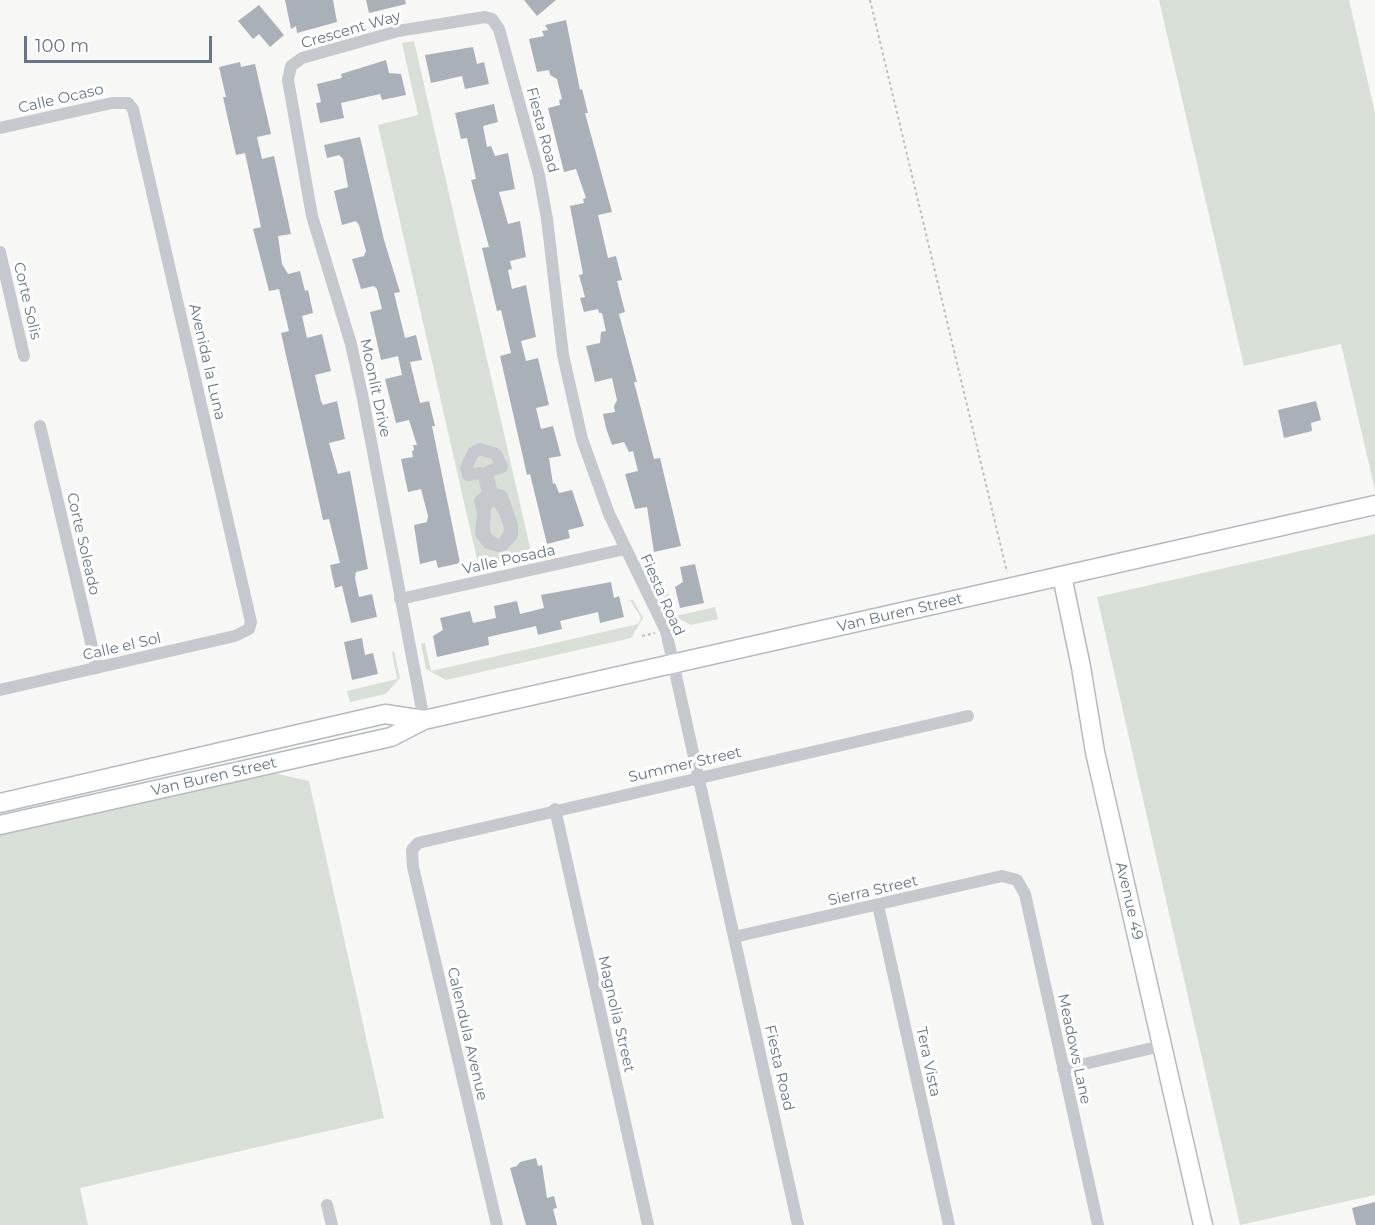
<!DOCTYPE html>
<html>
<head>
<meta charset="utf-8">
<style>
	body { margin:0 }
	#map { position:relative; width:1375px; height:1225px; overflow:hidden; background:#f7f8f5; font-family:Montserrat,sans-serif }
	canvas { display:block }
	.scale { position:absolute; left:24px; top:36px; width:188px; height:27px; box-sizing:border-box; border:3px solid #677585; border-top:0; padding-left:8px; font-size:18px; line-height:21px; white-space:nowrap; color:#677585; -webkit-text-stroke:4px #fff; paint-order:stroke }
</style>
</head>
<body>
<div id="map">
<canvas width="1375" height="1225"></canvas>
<div class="scale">100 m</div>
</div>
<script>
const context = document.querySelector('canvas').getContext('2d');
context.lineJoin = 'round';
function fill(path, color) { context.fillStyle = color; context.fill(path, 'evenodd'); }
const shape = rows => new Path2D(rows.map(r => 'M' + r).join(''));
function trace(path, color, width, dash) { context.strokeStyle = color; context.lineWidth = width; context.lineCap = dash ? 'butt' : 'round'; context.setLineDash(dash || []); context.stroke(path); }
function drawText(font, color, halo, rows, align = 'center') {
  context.font = font + ' Montserrat,sans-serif'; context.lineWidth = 6; context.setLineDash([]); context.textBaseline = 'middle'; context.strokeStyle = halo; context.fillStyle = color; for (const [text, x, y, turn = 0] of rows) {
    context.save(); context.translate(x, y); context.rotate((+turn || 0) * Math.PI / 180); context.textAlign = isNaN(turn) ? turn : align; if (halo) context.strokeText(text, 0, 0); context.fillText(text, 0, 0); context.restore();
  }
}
const green = shape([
	[1159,0,1349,0,1375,113,1375,490,1341,344,1244,366],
	[414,41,532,556,479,568,378,125,418,115,402,43],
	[1375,534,1375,1195,1240,1225,1097,597],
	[662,584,666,595,669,594,676,616,715,607,718,619,691,625,672,615,658,586],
	[630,600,633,600,643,618,631,638,446,680,426,669,421,643,425,643,431,671,638,624,641,618],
	[394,651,400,678,386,694,350,702,347,691,397,679,392,652],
	[273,773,309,781,384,1118,80,1188,88,1225,0,1225,0,835]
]);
const building = shape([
	[285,0,333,0,337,22,297,33,296,26,291,29],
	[366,0,405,0,406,4,369,13],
	[524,0,556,0,537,16],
	[259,5,284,35,270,47,259,34,253,39,238,21],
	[566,20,580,90,582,89,588,113,585,113,612,212,598,215,608,258,616,256,622,280,617,281,625,312,619,314,637,382,634,382,654,459,660,458,681,546,654,552,647,507,635,509,625,474,638,471,633,451,629,452,624,442,612,445,606,428,603,414,615,412,614,406,617,400,612,378,595,382,586,346,600,343,601,332,606,331,602,313,599,313,598,309,584,312,580,298,585,297,579,275,583,274,570,206,584,203,583,199,586,198,576,169,564,172,548,108,560,105,559,100,562,99,557,79,550,75,549,70,537,72,529,39,544,36,542,31,548,30,545,25],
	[473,47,477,64,484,62,489,84,465,89,462,76,431,83,425,55],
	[386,60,389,73,401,74,406,95,382,100,380,94,341,103,344,118,320,123,316,103,321,102,317,84,342,78,341,74],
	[240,62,241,67,255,64,271,134,257,137,262,159,274,156,291,234,278,236,282,264,288,274,300,271,305,291,308,290,313,313,302,316,307,338,322,334,331,371,315,375,321,401,323,405,337,401,345,439,329,443,338,474,350,471,368,569,356,572,355,578,359,597,372,594,377,617,351,623,342,586,335,588,330,565,340,563,329,519,323,520,303,430,281,333,289,331,279,289,269,291,253,229,261,227,245,153,236,155,223,97,226,97,219,67],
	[494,104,498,122,483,126,487,147,491,146,495,156,508,153,515,189,499,192,508,224,520,221,526,257,510,261,512,269,508,270,512,289,526,285,536,337,521,341,526,361,538,358,549,405,536,408,541,429,553,426,561,456,549,458,553,484,555,483,559,493,572,490,584,526,568,530,570,538,547,544,530,474,527,475,500,356,511,353,501,310,497,311,482,248,489,247,471,180,476,179,467,138,461,139,455,113],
	[360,137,384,240,400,292,394,293,405,338,416,335,422,360,410,362,420,403,429,401,435,426,432,426,460,563,438,568,436,560,420,564,414,525,427,522,428,516,421,489,408,492,401,459,413,457,412,451,414,450,413,445,417,445,409,420,396,423,385,379,402,375,398,356,381,360,370,312,382,309,377,289,374,286,361,289,352,259,364,256,366,251,359,225,356,221,342,225,334,191,348,187,343,159,339,155,327,158,324,145],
	[1316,401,1321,420,1311,423,1312,431,1284,438,1278,410],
	[695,564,704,603,680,608,675,587,683,582,680,567],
	[611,582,614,598,619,596,624,617,600,623,598,612,560,621,562,629,538,635,536,626,488,637,489,645,437,657,433,636,443,630,440,618,470,611,473,623,496,618,494,606,517,601,520,614,544,608,541,595],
	[362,638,365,655,373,653,378,674,352,680,344,642],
	[536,1158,538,1166,542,1165,547,1198,554,1196,557,1208,553,1209,557,1225,526,1225,510,1168,517,1166,520,1162],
	[1375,1202,1375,1225,1356,1225,1352,1208]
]);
const path = shape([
	[870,0,1007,572],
	[642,636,655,633]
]);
const street = shape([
	[0,128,112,103,128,103,133,109,251,622,249,629,235,636,0,690],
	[0,252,24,356],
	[40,426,97,668],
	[480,449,496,454,502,467,489,471,487,474,492,493,502,496,512,525,512,535,503,545,511,530,505,512,497,500,491,500,485,507,484,529,486,538,499,546,488,543,481,533,483,513,480,501,488,494,484,475,480,473,468,475,466,468,473,453,480,449],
	[400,599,625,549],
	[424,720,362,394,351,344,312,216,288,80,291,66,302,58,398,31,485,17,492,19,499,29,539,175,547,219,563,355,582,439,609,514,666,631,798,1225],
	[555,809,648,1225],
	[878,905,949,1225],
	[734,937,1002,876,1017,880,1025,894,1098,1225],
	[1063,1069,1161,1046],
	[327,1205,332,1225],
	[497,1225,413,867,412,850,418,843,968,716]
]);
const secondary = shape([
	[1062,576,1081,667,1095,752,1203,1225],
	[0,803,385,714,424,720],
	[0,825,391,737,424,720,1375,505]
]);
const streetNames = [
	["Crescent Way",351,30,-16],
	["Calle Ocaso",61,99,-13],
	["Fiesta Road",542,130,75],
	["Corte Solis",27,301,77],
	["Avenida la Luna",207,362,77],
	["Moonlit Drive",375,388,78],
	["Corte Soleado",83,544,77],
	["Valle Posada",509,560,-12],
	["Fiesta Road",662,595,66],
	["Van Buren Street",900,613,-13],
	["Calle el Sol",122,647,-13],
	["Summer Street",685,765,-13],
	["Van Buren Street",214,777,-13],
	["Sierra Street",873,891,-13],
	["Avenue 49",1129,901,77],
	["Magnolia Street",616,1014,77],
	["Calendula Avenue",467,1034,77],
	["Meadows Lane",1074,1049,78],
	["Tera Vista",928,1062,78],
	["Fiesta Road",779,1068,77]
];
fill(green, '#d8dfd6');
fill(building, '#a9b0b7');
trace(secondary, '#b5babf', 21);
trace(path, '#bdbfc1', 2, [3, 3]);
trace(street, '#c5c8cc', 12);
trace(secondary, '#fff', 18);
drawText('15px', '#677585', '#fff', streetNames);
</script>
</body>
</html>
